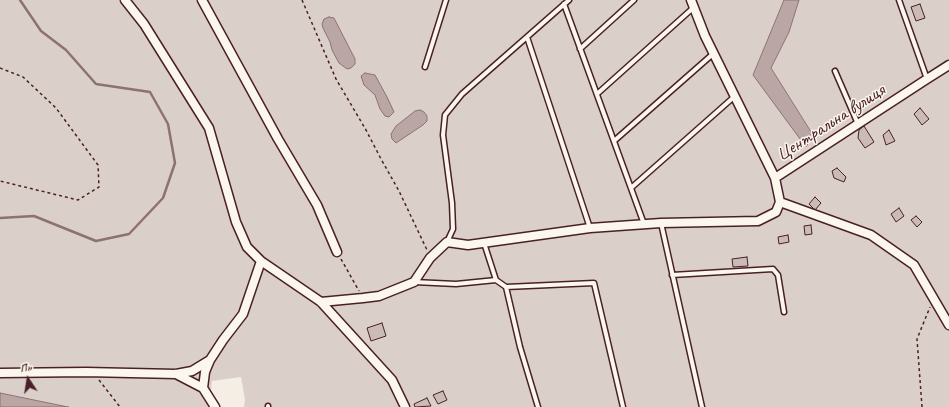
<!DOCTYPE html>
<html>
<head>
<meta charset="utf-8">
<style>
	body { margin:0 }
	#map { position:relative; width:949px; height:407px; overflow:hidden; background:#f4eee4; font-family:Caveat,sans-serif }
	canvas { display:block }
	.north { position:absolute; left:8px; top:359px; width:40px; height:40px; -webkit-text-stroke:3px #fbf7ec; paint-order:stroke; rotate:348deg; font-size:11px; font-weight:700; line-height:16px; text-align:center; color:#4a1f2b }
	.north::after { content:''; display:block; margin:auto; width:14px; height:18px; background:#4a1f2b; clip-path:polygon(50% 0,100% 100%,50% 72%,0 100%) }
</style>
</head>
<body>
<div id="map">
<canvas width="949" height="407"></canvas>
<div class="north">Пн</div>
</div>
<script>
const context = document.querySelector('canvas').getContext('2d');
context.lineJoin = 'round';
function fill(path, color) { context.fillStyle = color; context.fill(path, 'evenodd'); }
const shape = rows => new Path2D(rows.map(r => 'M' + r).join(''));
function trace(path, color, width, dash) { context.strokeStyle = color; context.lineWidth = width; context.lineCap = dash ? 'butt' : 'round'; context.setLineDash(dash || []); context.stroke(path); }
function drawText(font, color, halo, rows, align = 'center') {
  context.font = font + ' Caveat,sans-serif'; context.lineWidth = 3; context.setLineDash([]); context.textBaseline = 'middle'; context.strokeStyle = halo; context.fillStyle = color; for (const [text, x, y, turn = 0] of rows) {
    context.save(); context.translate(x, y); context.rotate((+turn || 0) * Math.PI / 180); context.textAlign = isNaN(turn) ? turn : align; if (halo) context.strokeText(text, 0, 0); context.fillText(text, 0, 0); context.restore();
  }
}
const green = shape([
	[0,0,784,0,753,75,813,135,771,68,789,32,799,0,949,0,949,407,244,407,245,400,241,377,212,381,211,391,221,407,69,407,0,393]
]);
const water = shape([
	[784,0,799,0,789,32,771,68,813,135,806,147,753,75,784,0],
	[329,17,334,18,336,22,355,59,355,64,351,68,347,69,339,63,332,50,330,42,323,28,322,24,324,19,329,17],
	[365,73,375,75,387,97,394,112,389,117,385,116,380,109,375,95,364,85,361,76,365,73],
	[420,110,424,112,427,116,427,121,423,125,396,143,392,139,391,134,396,126,415,111,420,110],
	[0,393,68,407,69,407,0,407,0,393]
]);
const stream = shape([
	[0,218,34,216,96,241,129,234,163,198,175,163,168,124,150,92,96,84,66,50,41,31,20,0]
]);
const building = shape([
	[920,4,925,18,916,21,911,7,920,4],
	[920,108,929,119,922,125,914,114,920,108],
	[864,126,874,142,865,148,858,138,859,130,864,126],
	[889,130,895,141,886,145,883,135,889,130],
	[837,168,846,177,844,182,834,178,832,171,837,168],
	[815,197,821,203,815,210,809,204,815,197],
	[899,208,904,216,896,222,891,214,899,208],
	[916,216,922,222,917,227,911,220,916,216],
	[811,225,812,234,805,235,804,226,811,225],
	[788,235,789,242,779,244,778,237,788,235],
	[747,257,748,266,733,267,732,259,747,257],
	[382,323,386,336,371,341,367,328,382,323],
	[443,391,447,400,438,404,433,395,443,391],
	[427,398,431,406,415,407,414,404,427,398]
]);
const path = shape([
	[302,0,336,79,366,130,381,159,399,191,427,250],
	[0,68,23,77,56,108,98,165,99,187,78,200,0,181],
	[341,259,359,291],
	[99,380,120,407],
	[922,407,917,339,930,307]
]);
const lane = shape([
	[899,0,927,79],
	[564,4,644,224],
	[527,37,590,228],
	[580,49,634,0],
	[425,67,446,0],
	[835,71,858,124],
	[597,94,693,8],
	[614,141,714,53],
	[631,188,735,96],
	[661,223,702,407],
	[447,242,453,229,452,203,443,135,445,115,462,94,569,0],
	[484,243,496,280,506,287,594,283,623,407],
	[672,275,773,269,778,275,784,312],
	[414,282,456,284,496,280],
	[506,287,520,347,538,407],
	[268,406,268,407]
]);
const street = shape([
	[125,0,144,24,209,128,236,222,247,247,261,261,321,302,392,380,405,407],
	[202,0,278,139,317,205,337,252],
	[775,178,927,79,949,65],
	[780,202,871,235,914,265,949,325],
	[321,302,363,298,379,296,414,282,430,258,447,242,468,245,590,228,661,223,758,221,776,212,780,202,775,178,705,36,691,0],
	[0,373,86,372,176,374,192,371,210,360],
	[176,374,203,388],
	[215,407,203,388,205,372,210,360,223,340,243,314,261,261]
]);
const streetNames = [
	["Центральна вулиця",831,123,-33]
];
fill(green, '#dbd0c9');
fill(water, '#baa7a5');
trace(water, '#8d7174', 1);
trace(stream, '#8d7174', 2.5);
fill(building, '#cabbb6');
trace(building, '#4a1f2b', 1);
trace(lane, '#4a1f2b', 7);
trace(street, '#4a1f2b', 11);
trace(path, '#4a1f2b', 1.5, [3, 3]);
trace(lane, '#fbf7ec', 4);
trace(street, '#fbf7ec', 8);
drawText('19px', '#4a1f2b', '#fbf7ec', streetNames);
</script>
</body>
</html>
